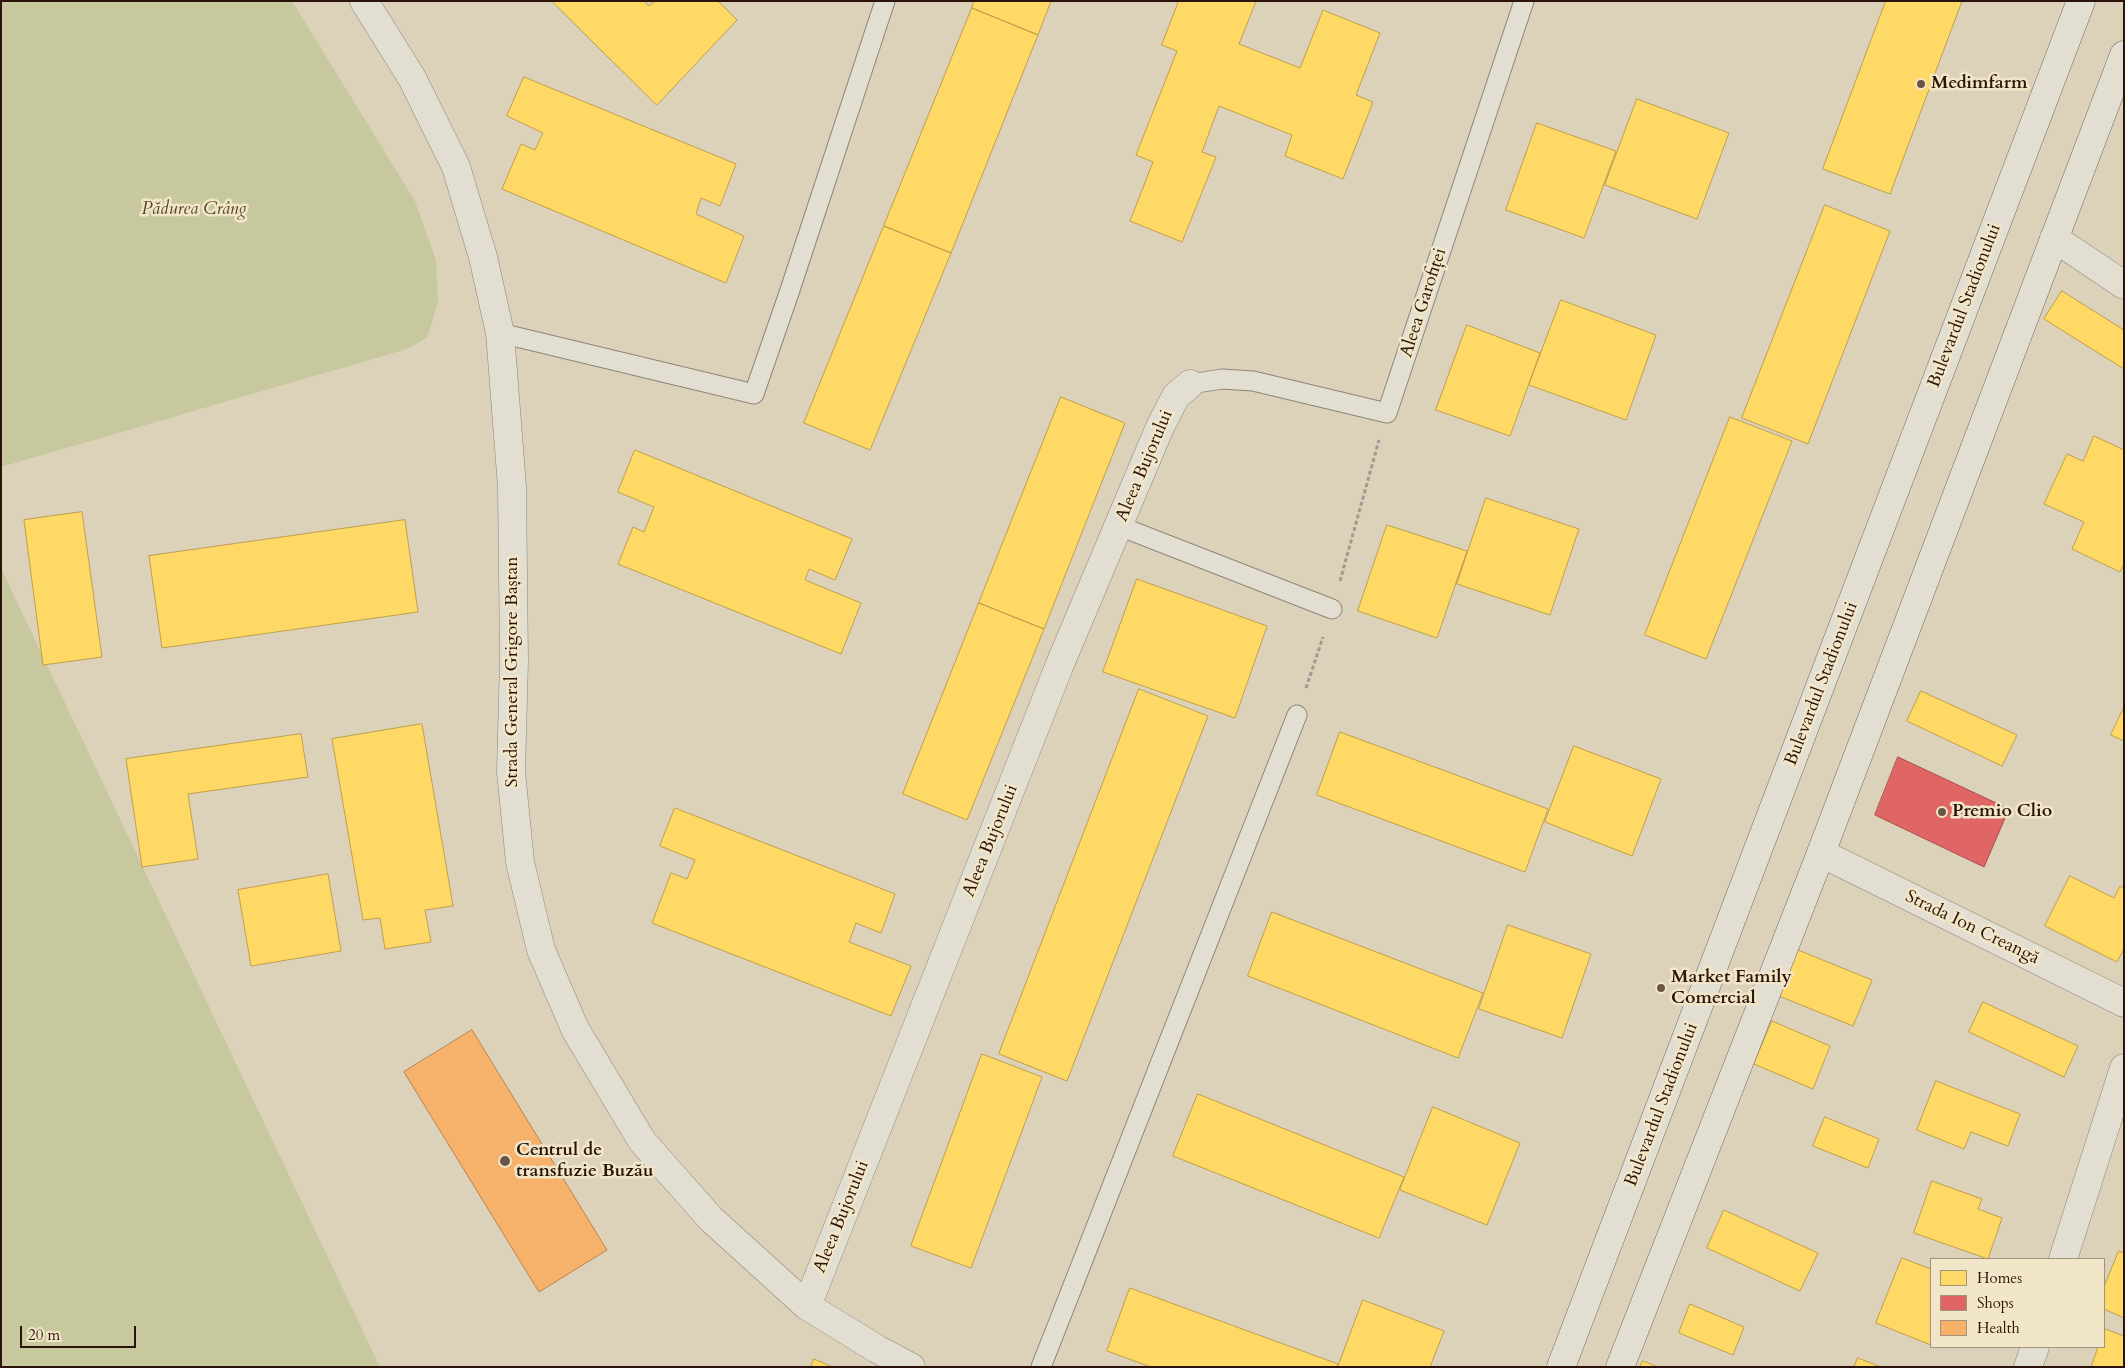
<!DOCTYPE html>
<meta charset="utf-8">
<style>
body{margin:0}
#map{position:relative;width:2125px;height:1368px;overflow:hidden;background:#dcd2ba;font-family:Cardo,serif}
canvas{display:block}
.frame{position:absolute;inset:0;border:2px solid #2c1309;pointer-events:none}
.legend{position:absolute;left:1930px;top:1258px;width:175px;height:90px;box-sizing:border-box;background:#f2e6c8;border:1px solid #a3927c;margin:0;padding:6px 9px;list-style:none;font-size:15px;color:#2c1309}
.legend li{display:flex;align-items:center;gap:10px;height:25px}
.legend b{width:25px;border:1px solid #a3927c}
.scale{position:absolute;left:20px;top:1326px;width:116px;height:22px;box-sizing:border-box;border:2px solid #2c1309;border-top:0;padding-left:6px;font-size:15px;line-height:18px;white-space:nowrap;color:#2c1309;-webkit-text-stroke:4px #f2e6c8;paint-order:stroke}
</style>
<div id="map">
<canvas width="2125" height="1368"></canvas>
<div class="frame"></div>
<ul class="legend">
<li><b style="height:14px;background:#ffd966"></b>Homes</li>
<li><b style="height:14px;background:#e06666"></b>Shops</li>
<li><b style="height:14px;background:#f6b26b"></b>Health</li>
</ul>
<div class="scale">20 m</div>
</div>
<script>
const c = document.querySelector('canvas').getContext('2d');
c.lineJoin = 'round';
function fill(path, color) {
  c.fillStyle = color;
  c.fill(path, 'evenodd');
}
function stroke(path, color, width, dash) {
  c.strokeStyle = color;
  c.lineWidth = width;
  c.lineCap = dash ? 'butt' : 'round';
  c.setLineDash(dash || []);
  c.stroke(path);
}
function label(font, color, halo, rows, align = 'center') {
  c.font = font + ' Cardo,serif';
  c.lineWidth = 5;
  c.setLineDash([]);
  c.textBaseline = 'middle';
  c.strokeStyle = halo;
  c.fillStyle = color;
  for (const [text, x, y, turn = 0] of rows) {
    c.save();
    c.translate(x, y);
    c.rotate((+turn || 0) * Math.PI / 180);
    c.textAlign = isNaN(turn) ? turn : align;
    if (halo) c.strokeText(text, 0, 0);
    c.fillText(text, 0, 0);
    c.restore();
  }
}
const green = new Path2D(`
 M1 1H292L415 201 436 260 438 302 427 338 407 349 1 467Z
 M1 568 380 1367H1Z`);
const homes = new Path2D(`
 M552 1H644L649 6 655 1H718L737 20 657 105Z
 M974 1H1051L1038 35 972 8Z
 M1179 1H1256L1239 44 1300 68 1323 10 1380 33 1356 95 1373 102 1343 179 1285 156 1292 135 1219 106 1202 152 1216 157 1182 242 1130 221 1153 162 1136 155 1177 51 1162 45Z
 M1886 1H1962L1890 194 1823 169Z
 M972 8 1038 35 951 253 884 226Z
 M524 77 736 164 720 206 701 198 696 214 744 236 726 283 502 189 521 144 535 150 543 133 507 116Z
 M1637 99 1729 133 1697 219 1605 185Z
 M1537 123 1616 151 1584 238 1506 210Z
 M1825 205 1890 231 1808 444 1742 418Z
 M884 226 951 253 870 450 804 423Z
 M2062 291 2124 330V369L2044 319Z
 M1561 300 1656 335 1626 420 1529 385Z
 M1467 325 1540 353 1510 436 1436 410Z
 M1061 397 1125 423 1044 629 979 603Z
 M1730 417 1792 441 1706 659 1645 635Z
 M2094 436 2124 450V564L2120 572 2072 549 2084 522 2044 504 2067 454 2083 461Z
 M635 450 852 539 835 580 809 569 805 580 861 603 841 654 618 564 633 527 644 532 654 507 618 492Z
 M1486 498 1579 529 1550 615 1457 584Z
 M82 512 102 657 43 665 24 520Z
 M405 520 418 612 162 648 149 556Z
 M1387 525 1467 551 1437 638 1358 611Z
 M1137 579 1267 626 1235 718 1103 672Z
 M979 603 1044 629 967 820 903 794Z
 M1139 689 1208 716 1067 1081 999 1054Z
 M1921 691 2017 735 2002 766 1907 721Z
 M2124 707V741L2111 735Z
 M422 724 453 906 425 910 431 942 385 949 380 918 363 920 332 739Z
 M1340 732 1548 809 1525 872 1317 795Z
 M301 734 308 777 188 794 198 859 142 867 126 759Z
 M1574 746 1661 779 1632 856 1545 822Z
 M675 808 895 894 881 933 856 923 849 942 911 966 891 1016 652 923 671 873 687 879 695 860 660 846Z
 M328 874 341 951 251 966 238 890Z
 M2070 876 2114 898 2120 886 2124 888V949L2117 962 2045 926Z
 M1272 912 1483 993 1458 1058 1248 976Z
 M1508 925 1591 954 1562 1038 1479 1009Z
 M1798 950 1872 980 1853 1026 1779 996Z
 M1983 1002 2078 1046 2064 1077 1969 1032Z
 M1772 1021 1830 1046 1813 1089 1754 1064Z
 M982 1054 1042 1077 971 1268 911 1246Z
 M1936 1081 2020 1114 2008 1146 1971 1132 1964 1149 1917 1130Z
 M1198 1094 1404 1177 1379 1238 1173 1156Z
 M1433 1107 1520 1143 1487 1225 1400 1190Z
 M1825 1117 1879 1139 1868 1168 1813 1146Z
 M1932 1181 1982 1199 1978 1209 2002 1218 1988 1259 1914 1233Z
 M1724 1210 1818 1253 1800 1291 1707 1248Z
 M2119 1251 2124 1253V1318L2104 1309V1287Z
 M1902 1258 1931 1269V1345L1876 1323Z
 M1130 1288 1338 1364 1336 1367H1151L1107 1351Z
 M1363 1300 1444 1331 1430 1367H1338Z
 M1690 1304 1744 1327 1733 1355 1679 1333Z
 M2105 1329 2124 1336V1367H2091L2098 1347H2104Z
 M1858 1358 1881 1367H1854Z
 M814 1359 833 1367H811Z
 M1643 1361 1658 1367H1640Z`);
const shops = new Path2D(`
 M1898 757 2009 809 1984 867 1875 815Z`);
const health = new Path2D(`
 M472 1030 607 1250 539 1292 404 1072Z`);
const path = new Path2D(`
 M1340 581 1379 440
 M1306 688 1323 637`);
const service = new Path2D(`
 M500 333 754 394 789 293 885 1
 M1190 384 1222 379 1253 381 1387 413 1524 1
 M1119 526 1332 609
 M1041 1367 1297 715`);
const minor = new Path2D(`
 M364 1 412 78 456 167 483 257 500 333 512 487 514 660 511 772 520 862 541 950 575 1029 642 1141 711 1219 807 1306 877 1349 911 1367
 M2054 238 2124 285
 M1821 853 2124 1003
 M2063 1259 2124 1068
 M807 1306 1060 664 1160 427 1176 396 1190 384
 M2028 1367 2035 1347`);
const secondary = new Path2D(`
 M1561 1367 2081 1
 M1620 1367 1821 853 2124 55`);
const markers = [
 [1921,84,5,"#6a5647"],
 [1942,812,5,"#6a5647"],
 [1661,988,5,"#6a5647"],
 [505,1161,6,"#6a5647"]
];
const poiNames = [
 ["Medimfarm",1931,84],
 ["Premio Clio",1952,812],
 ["Market Family",1671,978],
 ["Comercial",1671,999],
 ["Centrul de",516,1151],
 ["transfuzie Buzău",516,1172]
];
const parkNames = [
 ["Pădurea Crâng",194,210]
];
const streetNames = [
 ["Aleea Garofiței",1424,303,-72],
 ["Bulevardul Stadionului",1965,306,-69],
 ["Aleea Bujorului",1145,466,-67],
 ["Strada General Grigore Baștan",513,672,-90],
 ["Bulevardul Stadionului",1822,684,-69],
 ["Aleea Bujorului",991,841,-68],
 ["Strada Ion Creangă",1972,928,26],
 ["Bulevardul Stadionului",1662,1105,-69],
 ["Aleea Bujorului",842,1217,-68]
];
fill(green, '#c8c89f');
fill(homes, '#ffd966');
stroke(homes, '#c09e4a', 1);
fill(shops, '#e06666');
stroke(shops, '#aa4d4a', 1);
fill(health, '#f6b26b');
stroke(health, '#b9824e', 1);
stroke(service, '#8e8577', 21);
stroke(minor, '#8e8577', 29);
stroke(secondary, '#756c5f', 29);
stroke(path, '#a09a90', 3, [4, 2.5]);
stroke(service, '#e3ded2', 19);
stroke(minor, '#e3ded2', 28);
stroke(secondary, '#e3ded2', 28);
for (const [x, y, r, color] of markers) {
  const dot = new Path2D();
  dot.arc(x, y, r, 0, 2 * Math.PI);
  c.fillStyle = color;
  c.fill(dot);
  stroke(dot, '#f2e6c8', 2);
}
label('bold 18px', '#2c1309', '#f2e6c8', poiNames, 'left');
label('italic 18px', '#56472f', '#f2e6c8', parkNames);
label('18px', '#2c1309', '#f2e6c8', streetNames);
</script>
